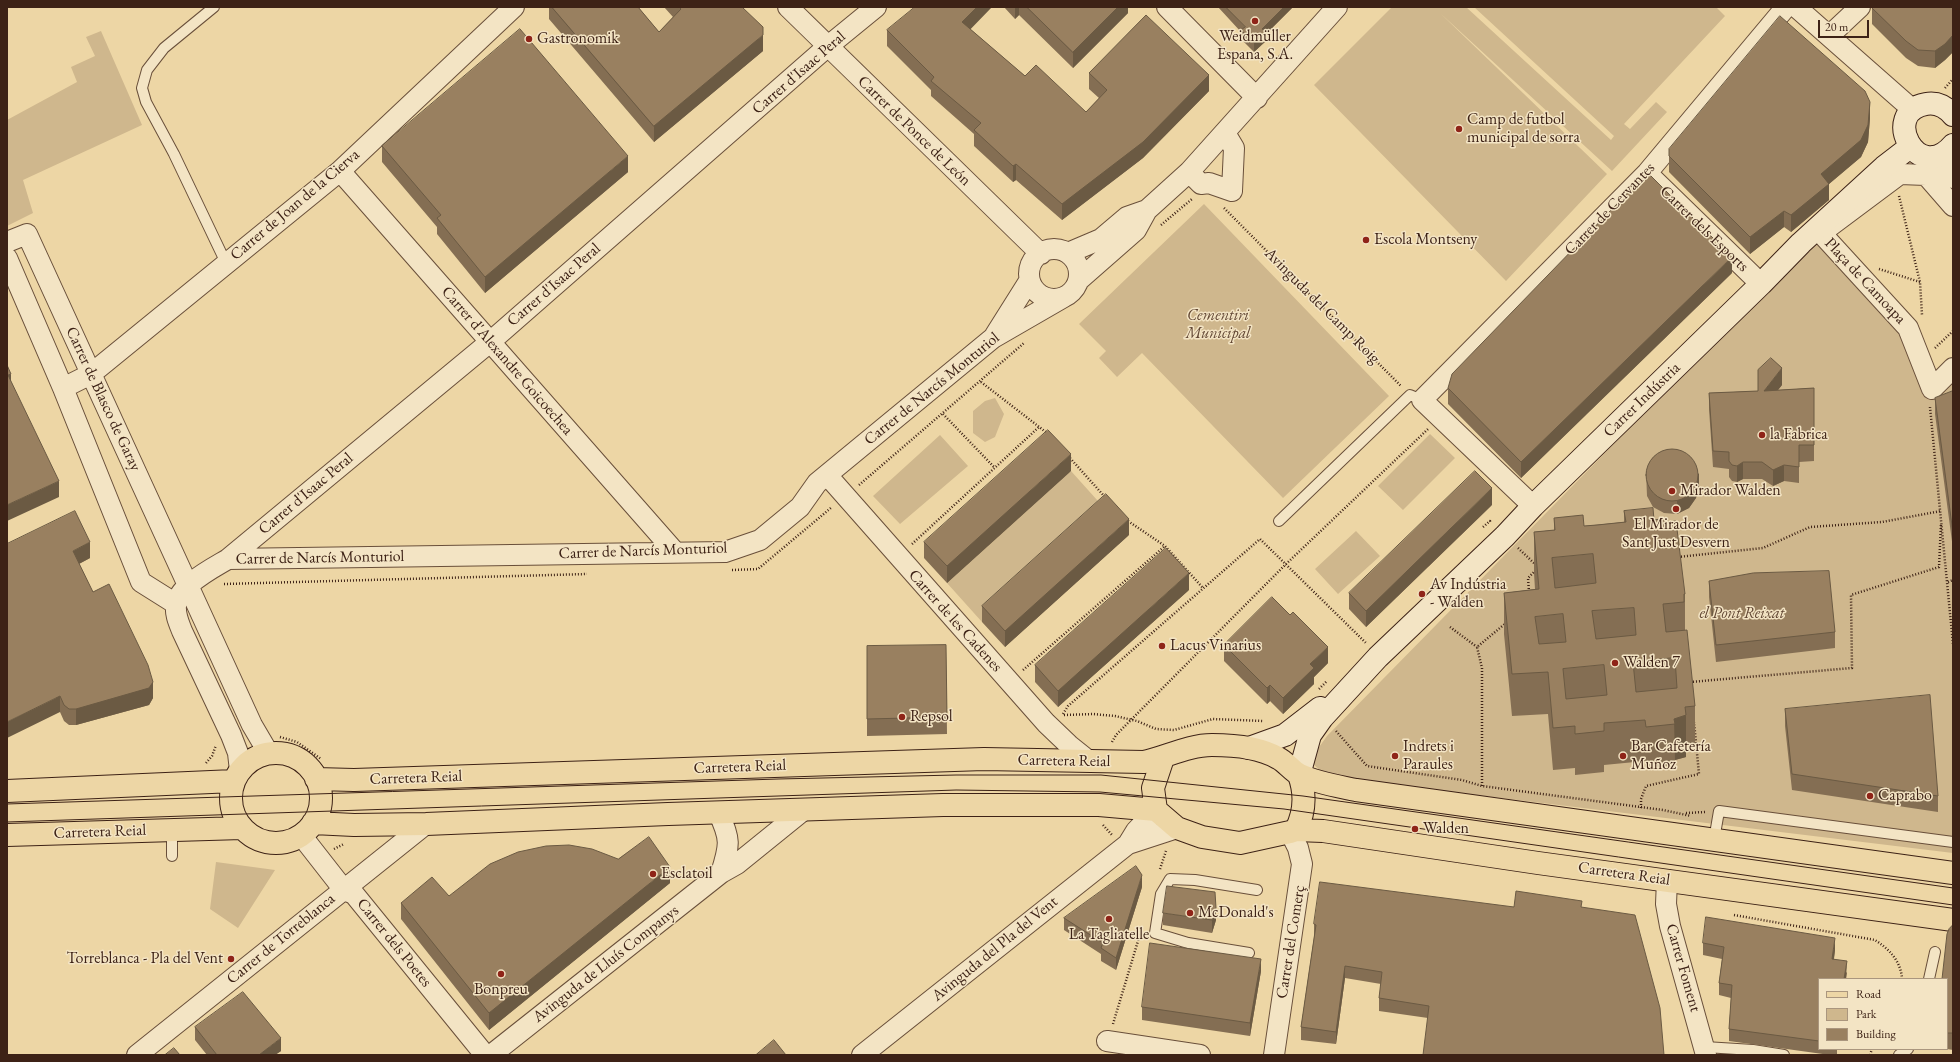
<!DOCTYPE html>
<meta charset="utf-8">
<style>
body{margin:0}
#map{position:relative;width:1960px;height:1062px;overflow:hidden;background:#edd6a5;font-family:"EB Garamond",serif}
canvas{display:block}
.frame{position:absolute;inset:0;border:8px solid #3d2216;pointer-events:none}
.legend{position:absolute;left:1818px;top:978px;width:130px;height:72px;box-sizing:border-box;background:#f3e4c4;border:1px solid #aa967e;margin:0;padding:5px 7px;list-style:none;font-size:12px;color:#3d2216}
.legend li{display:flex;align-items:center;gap:8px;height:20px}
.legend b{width:20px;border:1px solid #aa967e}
.scale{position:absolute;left:1818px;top:20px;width:51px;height:18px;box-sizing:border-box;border:2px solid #3d2216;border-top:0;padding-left:5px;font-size:12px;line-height:14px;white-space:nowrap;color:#3d2216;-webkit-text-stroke:3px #f3e4c4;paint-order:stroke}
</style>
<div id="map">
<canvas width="1960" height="1062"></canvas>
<div class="frame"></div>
<ul class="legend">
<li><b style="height:5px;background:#edd6a5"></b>Road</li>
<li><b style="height:11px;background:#cfb78d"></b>Park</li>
<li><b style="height:11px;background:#998060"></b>Building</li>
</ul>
<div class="scale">20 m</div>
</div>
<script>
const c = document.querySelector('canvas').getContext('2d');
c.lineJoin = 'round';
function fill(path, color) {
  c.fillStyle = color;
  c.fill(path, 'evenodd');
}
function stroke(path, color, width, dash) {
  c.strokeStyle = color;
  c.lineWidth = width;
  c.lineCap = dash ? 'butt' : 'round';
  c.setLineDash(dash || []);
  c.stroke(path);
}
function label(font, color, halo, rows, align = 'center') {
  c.font = font + ' "EB Garamond",serif';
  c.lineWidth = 3;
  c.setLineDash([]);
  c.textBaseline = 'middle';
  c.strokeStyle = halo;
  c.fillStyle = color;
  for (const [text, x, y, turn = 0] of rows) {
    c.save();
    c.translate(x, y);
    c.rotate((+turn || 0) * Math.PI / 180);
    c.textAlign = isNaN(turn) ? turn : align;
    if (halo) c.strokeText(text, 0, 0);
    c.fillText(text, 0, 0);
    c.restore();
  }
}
const green = new Path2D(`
 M1392 7H1466L1611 140 1614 136 1474 7H1716L1725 16 1624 124 1630 129 1656 102 1667 112 1612 171 1440 13 1607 174 1506 281 1314 85Z
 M101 31 142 125 23 180 33 213 7 226V120L77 82 71 67 95 56 86 37Z
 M1204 204 1389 396 1283 498 1142 353 1117 377 1099 358 1106 351 1079 324Z
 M1821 233 1908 328 1932 389 1953 368V853L1345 779 1325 775 1312 763 1317 750 1327 736Z
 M995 398 1004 414 995 437 985 442 973 433V411L985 401Z
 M1430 434 1455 458 1403 510 1378 486Z
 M940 435 968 466 900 524 873 496Z
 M1071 471 1106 510 982 622 947 583Z
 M1356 531 1380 556 1338 594 1315 569Z
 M216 862 275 870 238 928 210 909Z`);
const path = new Path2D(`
 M1945 88 1953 79
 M1899 196 1920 282 1922 315
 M1224 208 1401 386
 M1161 225 1192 199
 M1879 269 1920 282
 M1935 348 1953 331
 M981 382 1047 433
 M1930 407 1953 644
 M943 414 994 467
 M1070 458 1105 497
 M859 485 1024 343
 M1128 521 1165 546 1203 588
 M1483 527 1490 521 1491 523
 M912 544 1039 427
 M1518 548 1535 564
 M1678 557 1763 548 1810 527 1882 522 1941 511
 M732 570 758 569 832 507
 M1948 582 1953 580
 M224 584 587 574
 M1529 592 1528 578 1536 570
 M1450 627 1477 647
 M1023 670 1165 546
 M1690 682 1852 668 1851 595 1939 567 1941 523
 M1319 689 1327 681
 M1063 714 1068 706 1260 539 1366 643
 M1064 715 1093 714 1115 716 1137 721 1156 729 1174 730 1213 719 1263 721
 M1336 731 1367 766 1462 780 1482 786 1663 810 1691 816
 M280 737 297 742 321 759
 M1112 742 1116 735 1285 565 1428 429
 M206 763 212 756 216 745
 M1482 786V668L1477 647 1506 623
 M1641 808V799L1646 786 1699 774 1694 722
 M1686 813 1705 812
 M1103 825 1112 835
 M334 849 344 844
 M1160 869 1166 851
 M1734 915 1875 940C1889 949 1901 961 1902 979
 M1113 1024 1141 931
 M1870 1055 1872 1049`);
const lane = new Path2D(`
 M214 7 164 48 147 70 142 88 146 102 174 154 226 263
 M1279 521 1410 395 1422 400
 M172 830V856
 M1714 840 1719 811 1953 842
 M1249 953 1188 943 1155 933 1161 894 1170 879 1195 880 1257 890
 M1929 979 1935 952
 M1705 1047 1753 1050 1784 1055
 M1899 1055 1908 1049`);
const street = new Path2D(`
 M788 7 1041 254
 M1167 7 1257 98
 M1796 7 1913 110
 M1829 36 1860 7
 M1935 156 1953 178
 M340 171 675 552
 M1189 172 1201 184 1209 183 1232 191 1234 148 1225 133
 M1652 178 1761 284
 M1953 206 1926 175 1900 174 1821 233 1908 328 1932 389 1953 368
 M7 242 27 234 252 725 269 754
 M1029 274a25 25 0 1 1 50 0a25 25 0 1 1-50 0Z
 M1068 253 1101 239 1127 217 1147 210
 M7 258 63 388 141 582 176 604
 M1079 280 1136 230 1147 210 1189 172 1337 7
 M995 335 1029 281
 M63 388 91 374 340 171 514 7
 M827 475 1046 723 1069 745 1089 761
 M1533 506 1422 400 1647 173 1786 7
 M228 559 725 552 760 540 800 507 817 483 993 338 1064 297
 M240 771 238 753 231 735 182 631C179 623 175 615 176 606 177 586 213 568 228 559L490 342 827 47 876 7
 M718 812C731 839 730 845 721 873
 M301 835 344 890 354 894 485 1055
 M1128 844 1177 828
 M1667 880 1666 904 1670 926 1706 1055
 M1107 1041 1200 1055
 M137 1055 426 824
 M491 1055 721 873 737 864 805 809
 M862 1055 1128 844 1136 831 1156 810
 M1274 1055 1302 864 1298 848 1290 832`);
const secondary = new Path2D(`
 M1953 115C1946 107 1937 102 1926 104 1879 112 1918 186 1953 145
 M1249 748 1285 735 1320 708
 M1299 775 1310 735 1322 718 1378 657 1505 536 1533 506 1761 284 1801 243 1884 167 1910 147`);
const primary = new Path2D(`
 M231 798a45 45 0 1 1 90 0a45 45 0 1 1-90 0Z
 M316 779 354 780 984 759 1144 762C1166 757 1189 745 1212 745 1233 745 1259 747 1278 758 1286 762 1292 771 1300 775 1317 783 1337 786 1356 790L1953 873
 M7 791 234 781
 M1156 810 1153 788 1163 758
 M313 823 354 825 426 824 668 814 943 805H1099L1156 810 1177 828 1202 837 1240 843 1290 832 1296 830 1323 831 1538 863 1953 920
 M1296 830C1305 812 1306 794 1299 775
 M7 835 242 828`);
const tram = new Path2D(`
 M7 804 778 779 956 775H1101L1303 796 1953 888
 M7 822 956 790 1100 792 1284 809 1953 905`);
const wall = new Path2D(`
 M549 7H638L659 32 673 17 664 7H742L763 51 654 142 549 19Z
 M1004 7H1128V13L1073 68 1019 15 1015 19Z
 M1218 7H1293L1267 33V40L1254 52 1241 39V32Z
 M1953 7V52L1945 60 1935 68 1918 66 1906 58 1872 24V8Z
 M970 29 1025 76 1086 112 1099 98 1089 89V73L1209 91 1143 158 1062 220 1016 180 1013 182 974 146V134L931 96V90L887 46V30Z
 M1870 118 1868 142 1861 157 1829 184V200L1791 232 1784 227 1750 254 1669 172V149Z
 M382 146 628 172 485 293 437 234V227L382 162Z
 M1732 273 1521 478 1448 404V388Z
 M1782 385 1778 390 1814 388V461L1799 462V483L1784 481 1773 486 1762 479H1743L1737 482 1732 481 1729 477V469L1713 467 1709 409V393L1758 391Z
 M1953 391V549L1935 414V398Z
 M1071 471 947 583 924 558V542Z
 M1646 471 1699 486 1696 498 1689 508 1677 514 1664 513 1653 507 1647 496Z
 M1492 505 1366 627 1349 609V593Z
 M1624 511 1654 520 1685 594V630L1695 706V748H1686V757L1675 760V765L1646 768 1645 761 1604 765V772L1575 775V768L1553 770 1548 714 1512 716 1504 634V593L1535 589 1534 573V532L1554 530V518L1584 526 1624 522Z
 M1129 535 1005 647 982 622V606Z
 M7 544 90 558 79 564 93 592 153 698 149 705 76 725H69L64 721 60 712Z
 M1709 581 1835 632V648L1716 662 1709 597Z
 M1189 590 1058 707 1035 682V665Z
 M946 645 947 734 867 736V646Z
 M1224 645 1328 663 1314 677V684L1283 714 1270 701 1267 704 1224 661Z
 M1785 709 1938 796V812L1792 790 1785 726Z
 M670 883 489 1030 401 919V903L449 896Z
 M1142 887 1116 970 1101 961V954L1064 930V918Z
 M1582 901 1428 1018 1379 1011V998L1381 984 1345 978 1336 1044 1301 1040V1027L1314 937V924Z
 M1163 913 1216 920 1212 933 1163 925Z
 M1953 925V1050L1947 1049V979Z
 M1703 943 1835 950 1834 959 1847 973 1846 979H1819V1049H1837V1055H1830L1729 1041V1029L1731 998 1719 995V983L1722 959 1703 955Z
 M1261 971 1250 1036 1142 1020V1007Z
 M195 1027 281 1051 275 1055H207L195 1040Z`);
const shadedWall = new Path2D(`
 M977 7H992L962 38V22Z
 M1015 7H1019V15L1015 19Z
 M1118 7H1128V13L1073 68V52Z
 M1284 7H1293L1267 33V40L1254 52V43L1262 29Z
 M763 35V51L654 142V126Z
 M1953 35V52L1945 60 1935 68V51Z
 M1209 75V91L1143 158 1062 220V204Z
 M1870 102V118L1868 142 1861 157 1829 184V200L1791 232V215Z
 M628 156V172L485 293V277Z
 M1016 164V180L1013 182V166Z
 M1784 211V227L1750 254V237Z
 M1732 257V273L1521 478V462Z
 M1782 368V385L1764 407V391Z
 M11 374V390L8 375Z
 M1071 454V471L947 583V566Z
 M1743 462V479L1737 482V466Z
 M1784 465V481L1773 486V470Z
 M1699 473V486L1696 498 1689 508 1677 514V501Z
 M59 481V497L7 521V505Z
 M1492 488V505L1366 627V611Z
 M1129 519V535L1005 647V631Z
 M90 542V558L73 567V551Z
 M1189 573V590L1058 707V691Z
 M1328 647V663L1314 677V684L1283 714V698L1310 664Z
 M153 682V698L149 705 76 725V709Z
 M1270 685V701L1267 704V688Z
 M60 696V712L7 738V722Z
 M1686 715V757L1675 760 1674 719Z
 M670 867V883L489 1030V1013Z
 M1142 875V887L1116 970V958Z
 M1216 908V920L1212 933V920Z
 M1835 938V950L1832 971V959Z
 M1261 959V971L1250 1036V1023Z
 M1847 961 1846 979H1844Z
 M1345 966V978L1336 1044V1032Z
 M281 1038V1051L275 1055H259Z`);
const building = new Path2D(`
 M552 7H638L659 32 681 9 679 7H742L763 27V35L654 126Z
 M915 7H977L962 22 1025 76 1036 65 1086 112 1107 90 1089 73 1146 15 1209 75 1143 142 1062 204 1016 164 1013 166 974 130 981 123 931 81 934 77 887 30Z
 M1027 7H1118L1073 52Z
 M1226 7H1284L1262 29 1267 31 1254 43 1241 30 1245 27Z
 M1874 7H1953V35L1945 44 1935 51 1918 50 1906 41 1872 8Z
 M1780 16 1865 91 1870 102 1868 125 1861 140 1821 174 1829 184 1791 215 1784 211 1750 237 1669 156V149Z
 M520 29 628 156 485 277 437 218 441 215 382 146Z
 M1649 174 1732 257 1521 462 1448 388 1452 374 1645 175Z
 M1771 358 1782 368 1764 391 1814 388V445H1799V467L1784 465 1773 470 1762 462H1743L1737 466 1732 465 1729 461V452L1713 451 1709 393 1758 391V370Z
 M7 365 11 374 8 375 59 481 7 505Z
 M1953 391V533L1935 398Z
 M1048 430 1071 454 947 566 924 542Z
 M1646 475a26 26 0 1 1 52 0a26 26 0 1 1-52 0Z
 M1475 471 1492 488 1366 611 1349 593Z
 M1106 494 1129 519 1005 631 982 606Z
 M1653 508 1654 520 1667 518V522L1676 521 1685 594H1684V602L1663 604 1666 632 1687 630 1695 706 1685 707 1686 715 1674 719 1675 724 1646 727 1645 720 1604 723V731L1575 734V726L1553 728 1548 672 1512 674 1504 593 1539 589 1534 532 1555 530 1554 518 1583 515 1584 526 1597 525 1626 522 1624 511ZM1593 554 1596 583 1555 588 1552 558ZM1634 608 1636 635 1596 639 1592 611ZM1563 614 1566 642 1539 644 1535 617ZM1675 658 1677 688 1636 692 1633 662ZM1604 665 1607 695 1566 699 1563 669Z
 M75 511 90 542 73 551 93 592 109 584 148 665 153 682 149 688 76 709H69L64 705 60 696 7 722V544Z
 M1166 548 1189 573 1058 691 1035 665Z
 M1829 571 1835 632 1716 645 1709 581 1753 573Z
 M1272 597 1290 615 1293 612 1328 647 1310 664 1314 668 1283 698 1270 685 1267 688 1224 645Z
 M946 645 947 717 867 719V646Z
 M1930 695 1938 796 1792 774 1785 709Z
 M649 837 670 867 489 1013 401 903 432 877 449 896 490 864 518 852 546 846 569 845 592 849 618 859Z
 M1136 866 1142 875 1116 958 1101 948 1103 943 1064 918Z
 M1320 882 1514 907 1516 891 1582 901 1581 907 1635 915 1660 1008 1664 1055H1423L1429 1006 1379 998 1382 972 1345 966 1336 1032 1301 1027 1316 925 1314 924Z
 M1167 886 1215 892 1216 908 1212 920 1163 913Z
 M1706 917 1835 938 1832 959 1847 961 1844 979H1819V1041L1729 1029 1732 985 1719 983 1724 947 1703 943Z
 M1953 925V1033H1947V979H1942L1947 934 1949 929Z
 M1150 943 1261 959 1250 1023 1142 1007Z
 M243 992 281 1038 259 1055H217L195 1027Z
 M774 1040 786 1055H756Z
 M174 1048 180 1055H165Z`);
const markers = [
 [1255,21,4,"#8f2418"],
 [529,39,4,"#8f2418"],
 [1459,129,4,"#8f2418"],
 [1366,240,4,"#8f2418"],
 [1762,435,4,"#8f2418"],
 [1672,491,4,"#8f2418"],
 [1676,509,4,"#8f2418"],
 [1422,594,4,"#8f2418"],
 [1162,646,4,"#8f2418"],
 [1615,663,4,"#8f2418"],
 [902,717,4,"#8f2418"],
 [1395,756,4,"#8f2418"],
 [1623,756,4,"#8f2418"],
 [1870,796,4,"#8f2418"],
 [1415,829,4,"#8f2418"],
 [653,874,4,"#8f2418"],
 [1190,913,4,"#8f2418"],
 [1109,919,4,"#8f2418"],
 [231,959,4,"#8f2418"],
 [501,974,4,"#8f2418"]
];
const poiNames = [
 ["Weidmüller",1255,37,"center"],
 ["Espana, S.A.",1255,55,"center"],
 ["Gastronomik",537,39],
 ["Camp de futbol",1467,120],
 ["municipal de sorra",1467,138],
 ["Escola Montseny",1374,240],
 ["la Fabrica",1770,435],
 ["Mirador Walden",1680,491],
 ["El Mirador de",1676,525,"center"],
 ["Sant Just Desvern",1676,543,"center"],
 ["Av Indústria",1430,585],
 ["- Walden",1430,603],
 ["Lacus Vinarius",1170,646],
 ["Walden 7",1623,663],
 ["Repsol",910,717],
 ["Indrets i",1403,747],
 ["Paraules",1403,765],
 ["Bar Cafetería",1631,747],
 ["Muñoz",1631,765],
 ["Caprabo",1878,796],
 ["Walden",1423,829],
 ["Esclatoil",661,874],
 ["McDonald's",1198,913],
 ["La Tagliatelle",1109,935,"center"],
 ["Torreblanca - Pla del Vent",223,959,"right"],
 ["Bonpreu",501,990,"center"]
];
const streetNames = [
 ["Carrer d'Isaac Peral",799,73,-41],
 ["Carrer de Ponce de León",914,131,44],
 ["Carrer de Joan de la Cierva",295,205,-40],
 ["Carrer de Cervantes",1610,209,-46],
 ["Carrer dels Esports",1704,229,44],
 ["Plaça de Camoapa",1865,281,47],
 ["Carrer d'Isaac Peral",554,285,-41],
 ["Avinguda del Camp Roig",1322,306,45],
 ["Carrer d'Alexandre Goicoechea",507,361,49],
 ["Carrer de Narcís Monturiol",932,389,-39],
 ["Carrer de Blasco de Garay",103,399,65],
 ["Carrer Indústria",1642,400,-44],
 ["Carrer d'Isaac Peral",306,494,-40],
 ["Carrer de Narcís Monturiol",643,551,-2],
 ["Carrer de Narcís Monturiol",320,558,-1],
 ["Carrer de les Cadenes",955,621,48],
 ["Carretera Reial",1064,761,1],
 ["Carretera Reial",740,767,-2],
 ["Carretera Reial",416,778,-2],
 ["Carretera Reial",100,832,-2],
 ["Carretera Reial",1624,874,8],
 ["Carrer de Torreblanca",281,939,-39],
 ["Carrer del Comerç",1291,942,-81],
 ["Carrer dels Poetes",394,943,51],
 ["Avinguda del Pla del Vent",995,949,-39],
 ["Avinguda de Lluís Companys",606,964,-38],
 ["Carrer Foment",1683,968,74]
];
const parkNames = [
 ["Cementiri",1218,316],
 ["Municipal",1218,334],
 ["el Pont Reixat",1742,614]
];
fill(green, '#cfb78d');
stroke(lane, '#694f3a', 12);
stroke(street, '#694f3a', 22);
stroke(secondary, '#3d2216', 24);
stroke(primary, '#3d2216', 24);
stroke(path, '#3d2216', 2.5, [1, 2]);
stroke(lane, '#f3e4c4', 10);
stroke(street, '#f3e4c4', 20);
stroke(secondary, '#f3e4c4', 22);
stroke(primary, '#edd6a5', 22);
stroke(tram, '#3d2216', 1);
fill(wall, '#846e53');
fill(shadedWall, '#6b5a43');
fill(building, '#998060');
stroke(building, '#6b5a43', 1);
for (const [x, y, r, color] of markers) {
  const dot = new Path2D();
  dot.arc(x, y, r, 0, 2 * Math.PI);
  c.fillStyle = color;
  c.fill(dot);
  stroke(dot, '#f3e4c4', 1.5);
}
label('16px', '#3d2216', '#f3e4c4', poiNames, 'left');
label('16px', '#3d2216', '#f3e4c4', streetNames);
label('italic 16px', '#624734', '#f3e4c4', parkNames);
</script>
